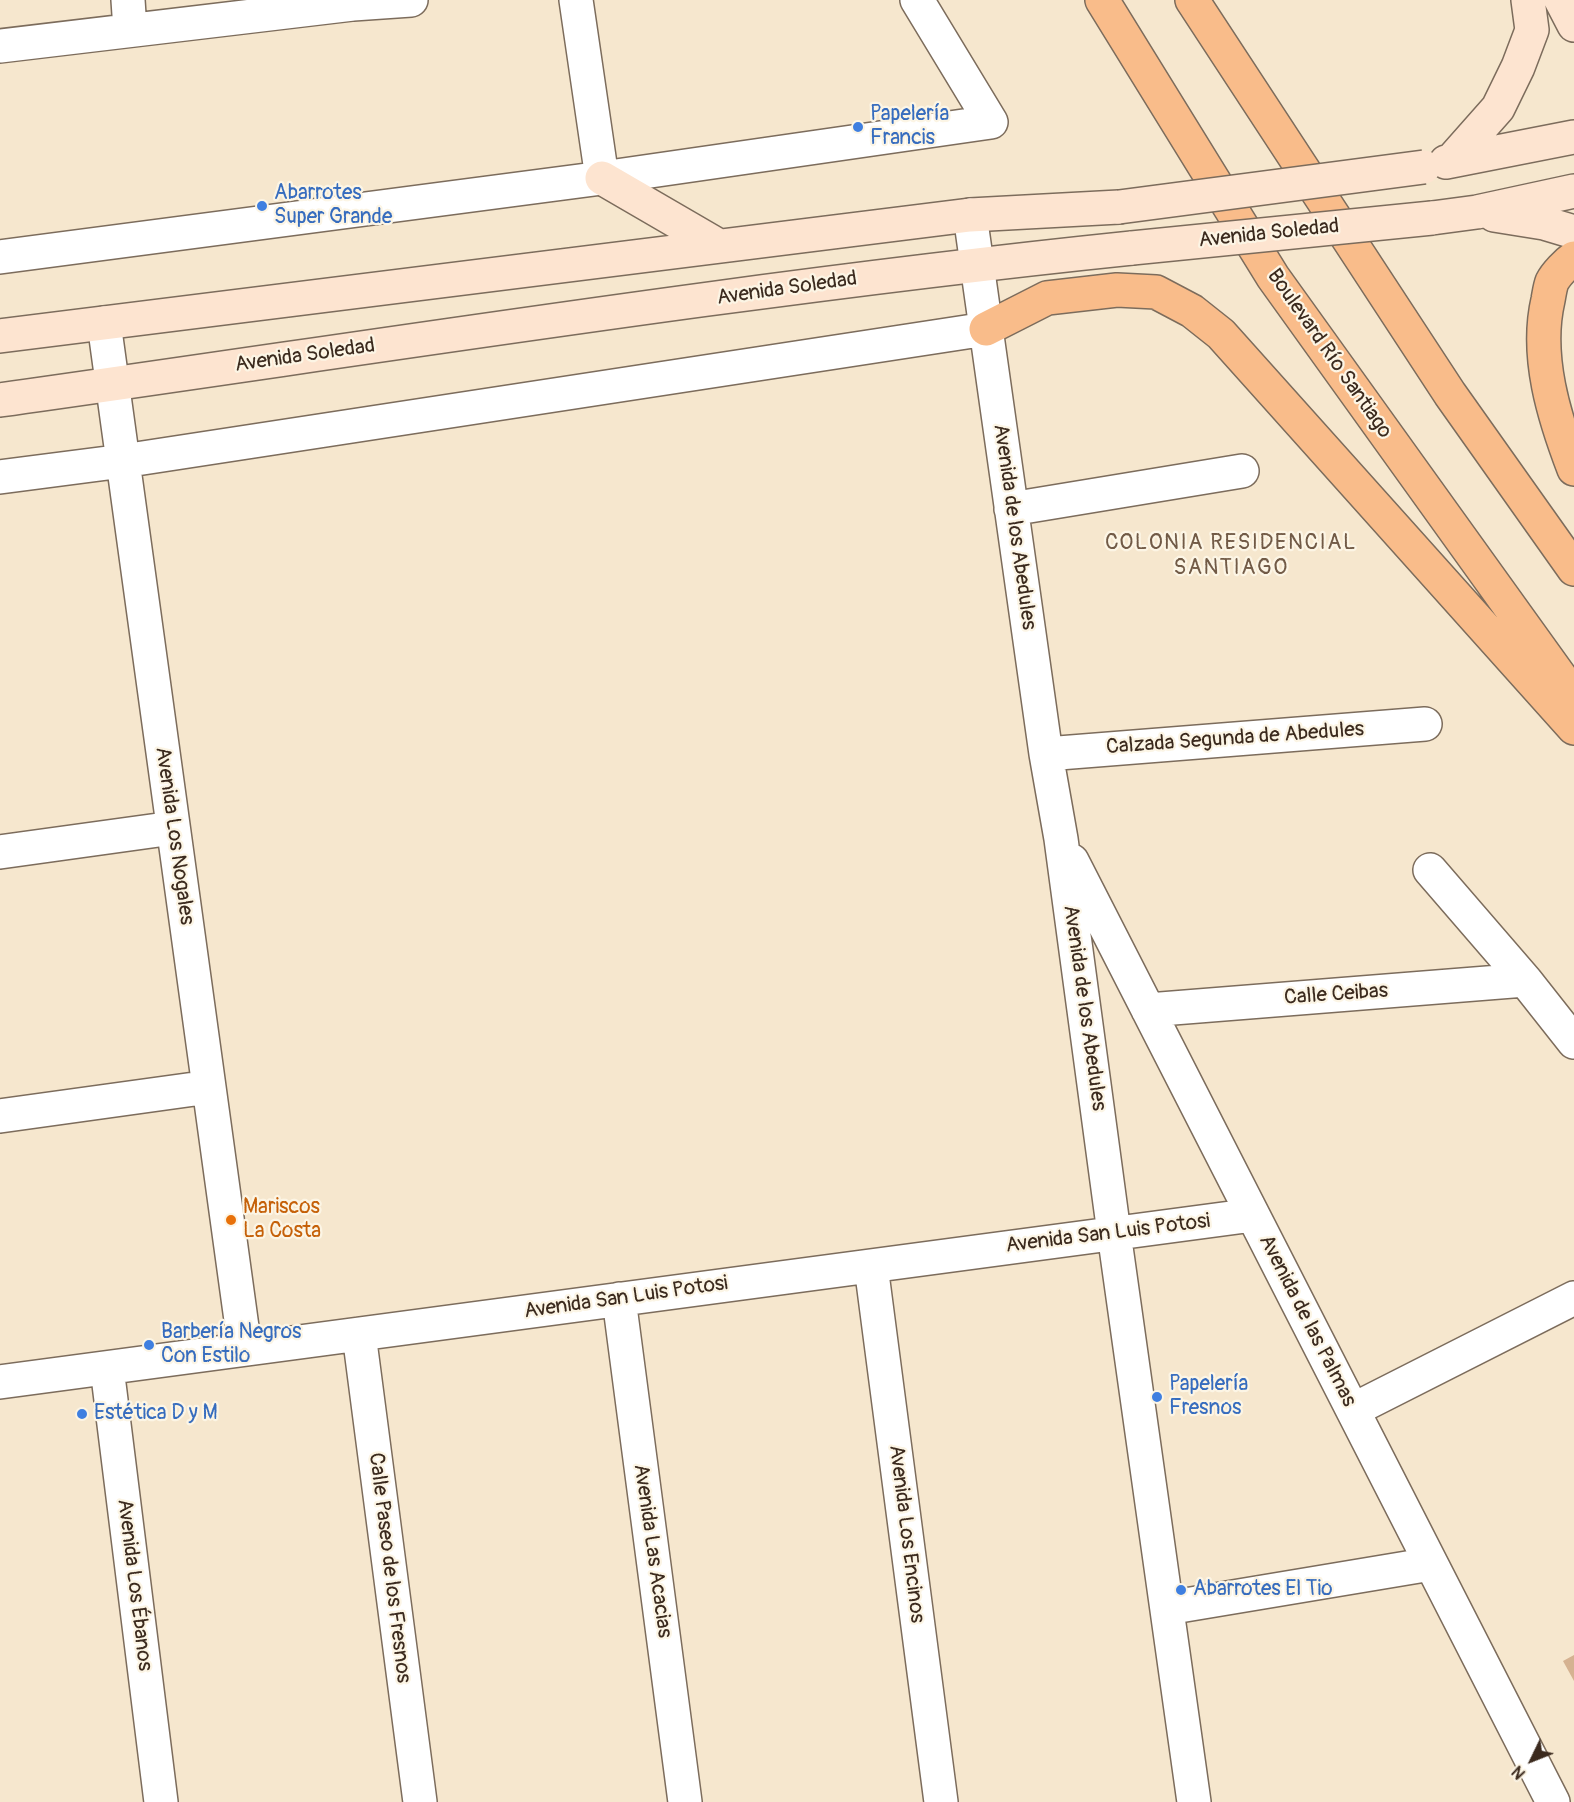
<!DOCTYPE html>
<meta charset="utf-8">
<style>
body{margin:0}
#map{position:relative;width:1574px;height:1802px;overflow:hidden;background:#f6e7ce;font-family:Pangolin,sans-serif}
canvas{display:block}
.north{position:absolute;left:1502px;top:1730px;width:60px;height:60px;-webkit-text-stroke:4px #fcf5e5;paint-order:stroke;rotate:227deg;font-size:16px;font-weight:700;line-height:24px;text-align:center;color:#3b2a1e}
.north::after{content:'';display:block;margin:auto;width:21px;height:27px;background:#3b2a1e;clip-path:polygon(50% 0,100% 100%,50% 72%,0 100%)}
</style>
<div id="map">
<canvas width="1574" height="1802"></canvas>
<div class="north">N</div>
</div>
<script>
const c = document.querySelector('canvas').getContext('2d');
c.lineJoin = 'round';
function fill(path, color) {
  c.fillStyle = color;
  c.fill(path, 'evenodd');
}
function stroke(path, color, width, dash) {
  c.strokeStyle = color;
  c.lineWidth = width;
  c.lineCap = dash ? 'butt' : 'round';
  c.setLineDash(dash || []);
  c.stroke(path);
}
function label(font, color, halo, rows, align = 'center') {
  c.font = font + ' Pangolin,sans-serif';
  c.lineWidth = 4.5;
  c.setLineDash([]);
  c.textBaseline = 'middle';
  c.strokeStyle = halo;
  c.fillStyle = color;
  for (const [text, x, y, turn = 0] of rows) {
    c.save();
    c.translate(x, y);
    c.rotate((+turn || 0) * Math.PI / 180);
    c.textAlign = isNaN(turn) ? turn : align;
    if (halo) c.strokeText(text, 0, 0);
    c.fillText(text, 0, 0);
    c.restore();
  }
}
const building = new Path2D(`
 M1574 1655V1681L1563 1661Z`);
const street = new Path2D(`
 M128 0 130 30
 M576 0 602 178
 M0 46 353 4 411 0
 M970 215 1046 754 1061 839 1114 1233 1194 1802
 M0 257 602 178 991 122 917 0
 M104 323 245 1349
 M0 477 123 461 986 329
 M1011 509 1242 471
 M1046 754 1425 724
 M0 852 173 828
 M1072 861 1553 1802
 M1430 870 1525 980 1574 1042
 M1148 1010 1525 980
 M0 1116 209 1087
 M871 1266 941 1802
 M619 1299 685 1802
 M359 1334 420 1802
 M107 1368 161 1802
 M0 1382 1253 1215
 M1353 1410 1574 1298
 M1167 1608 1431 1564`);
const secondary = new Path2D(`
 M1561 0 1574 25
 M1452 160 1498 108 1518 67 1532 30 1528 0
 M1446 162 1574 137
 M602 178 719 246
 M1494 215 1544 223 1574 232
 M1432 218 1477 212 1574 191
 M0 336 970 215 1119 207
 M0 400C377 347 753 287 1132 248`);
const primary = new Path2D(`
 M1102 0 1273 277 1574 696
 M1192 0 1450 394 1574 569
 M1574 258C1567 263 1556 274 1552 282 1550 287 1549 295 1548 300 1535 356 1554 417 1574 469
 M986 329 1047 298 1117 290 1156 292 1192 311 1221 334 1574 728`);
const secondaryBridge = new Path2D(`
 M1119 207 1424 167
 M1132 248 1432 218`);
const markers = [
 [858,127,6,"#3f7fe0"],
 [262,206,6,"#3f7fe0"],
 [231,1220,6,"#e8710a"],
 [149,1345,6,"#3f7fe0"],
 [1157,1397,6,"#3f7fe0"],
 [82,1414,6,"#3f7fe0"],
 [1181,1590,6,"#3f7fe0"]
];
const shopNames = [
 ["Papelería",870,115],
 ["Francis",870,139],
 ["Abarrotes",274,194],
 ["Super Grande",274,218],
 ["Barbería Negros",161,1333],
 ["Con Estilo",161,1357],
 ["Papelería",1169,1385],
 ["Fresnos",1169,1409],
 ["Estética D y M",94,1414],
 ["Abarrotes El Tio",1193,1590]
];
const streetNames = [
 ["Avenida Soledad",1269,234,-6],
 ["Avenida Soledad",787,289,-8],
 ["Boulevard Río Santiago",1329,354,55],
 ["Avenida Soledad",305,356,-8],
 ["Avenida de los Abedules",1014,527,82],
 ["Calzada Segunda de Abedules",1235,739,-4],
 ["Avenida Los Nogales",174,836,82],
 ["Calle Ceibas",1336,995,-4],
 ["Avenida de los Abedules",1084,1008,82],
 ["Avenida San Luis Potosi",1108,1234,-7],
 ["Avenida San Luis Potosi",626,1298,-8],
 ["Avenida de las Palmas",1307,1321,63],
 ["Avenida Los Encinos",906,1534,83],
 ["Avenida Las Acacias",652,1551,82],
 ["Calle Paseo de los Fresnos",389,1568,83],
 ["Avenida Los Ébanos",134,1585,83]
];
const foodNames = [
 ["Mariscos",243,1208],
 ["La Costa",243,1232]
];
const neighbourhoodNames = [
 ["COLONIA RESIDENCIAL",1231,543],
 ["SANTIAGO",1231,568]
];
fill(building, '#d5b291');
stroke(street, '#7c6c5c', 36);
stroke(secondary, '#7c6c5c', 36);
stroke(primary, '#7c6c5c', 36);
stroke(street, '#fff', 33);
stroke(secondary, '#fde4d0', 33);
stroke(primary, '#f9bc8a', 33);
stroke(secondaryBridge, '#7c6c5c', 36, []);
stroke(secondaryBridge, '#fde4d0', 33);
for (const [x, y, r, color] of markers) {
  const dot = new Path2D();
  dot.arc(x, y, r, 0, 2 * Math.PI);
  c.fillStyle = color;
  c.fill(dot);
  stroke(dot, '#fcf5e5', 2);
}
label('21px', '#366cbe', '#fcf5e5', shopNames, 'left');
label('21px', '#3b2a1e', '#fcf5e5', streetNames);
label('21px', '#c56008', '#fcf5e5', foodNames, 'left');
c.letterSpacing = '1.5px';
label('22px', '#715a46', '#fcf5e5', neighbourhoodNames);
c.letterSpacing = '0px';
</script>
